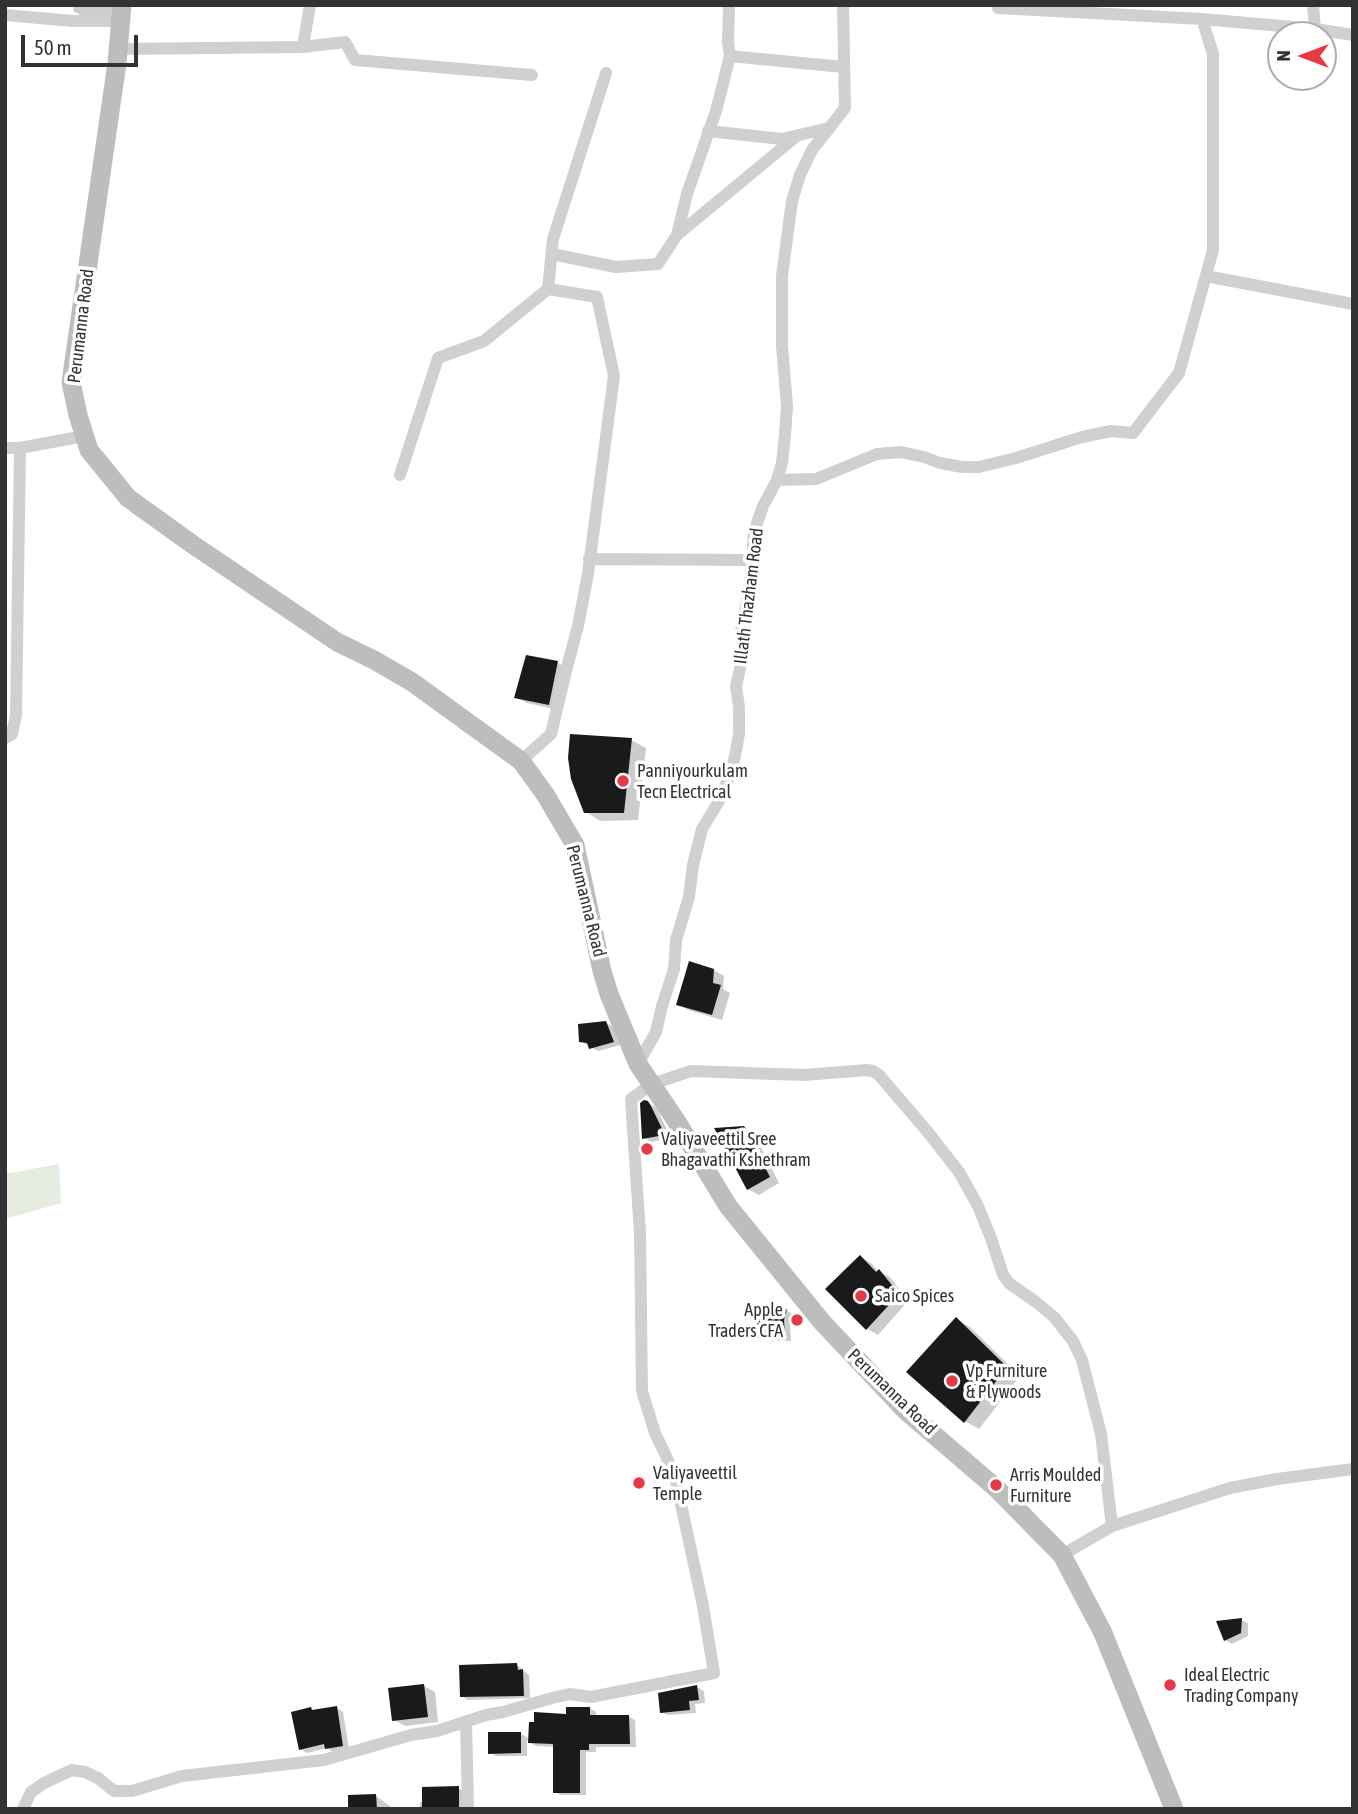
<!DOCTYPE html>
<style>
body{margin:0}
#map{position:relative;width:1358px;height:1814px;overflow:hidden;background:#fff;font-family:"Asap Condensed",sans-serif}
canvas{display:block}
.frame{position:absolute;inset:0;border:7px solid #333;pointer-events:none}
.north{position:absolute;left:1267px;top:21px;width:70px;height:70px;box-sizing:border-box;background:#fff;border:2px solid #adadad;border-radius:50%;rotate:270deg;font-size:19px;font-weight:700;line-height:28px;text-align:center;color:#333}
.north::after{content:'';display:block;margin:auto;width:24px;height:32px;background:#e63946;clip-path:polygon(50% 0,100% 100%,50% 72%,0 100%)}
.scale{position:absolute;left:21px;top:35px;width:117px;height:32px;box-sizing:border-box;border:4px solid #333;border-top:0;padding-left:9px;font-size:21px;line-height:24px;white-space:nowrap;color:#333;-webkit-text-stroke:5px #fff;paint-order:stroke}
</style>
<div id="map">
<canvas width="1358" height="1814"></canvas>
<div class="frame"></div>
<div class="north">N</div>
<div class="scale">50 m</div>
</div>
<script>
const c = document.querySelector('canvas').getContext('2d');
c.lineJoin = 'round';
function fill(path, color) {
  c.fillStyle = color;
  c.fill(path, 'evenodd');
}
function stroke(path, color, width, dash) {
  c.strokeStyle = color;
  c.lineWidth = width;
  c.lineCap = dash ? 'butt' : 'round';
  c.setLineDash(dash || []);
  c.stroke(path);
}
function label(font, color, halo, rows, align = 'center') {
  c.font = font + ' "Asap Condensed",sans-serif';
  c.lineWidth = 7;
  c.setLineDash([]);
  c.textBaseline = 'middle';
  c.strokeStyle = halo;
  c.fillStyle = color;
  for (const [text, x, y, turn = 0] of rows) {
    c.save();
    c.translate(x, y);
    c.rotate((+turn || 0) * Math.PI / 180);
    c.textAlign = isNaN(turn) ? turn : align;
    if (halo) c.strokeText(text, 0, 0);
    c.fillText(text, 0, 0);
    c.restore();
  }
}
const green = new Path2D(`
 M59 1164 61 1203 5 1219V1172L10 1173Z`);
const shadow = new Path2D(`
 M74 5H121L119 17H84L73 11Z
 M558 663 568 669 559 710 527 703 516 697Z
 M631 740 646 748 638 820 600 821 586 812Z
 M714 970 724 976 723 989 730 993 722 1020 688 1010 678 1004Z
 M606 1023 613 1027 620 1045 598 1051 580 1041Z
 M648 1103 655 1107 658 1111 671 1138 651 1142 644 1138Z
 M743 1128 754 1134 779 1183 759 1195 748 1189Z
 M860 1257 871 1263 879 1272 890 1277 908 1301 878 1335 867 1329 828 1289Z
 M787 1311 793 1314 790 1325 791 1341 764 1340 758 1337 777 1315Z
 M956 1319 970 1327 1020 1376 979 1429 965 1421Z
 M1241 1620 1248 1623V1636L1232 1644 1225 1640Z
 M517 1665 529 1675 530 1698 468 1700 461 1696Z
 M424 1686 435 1692 438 1722 405 1726 394 1720Z
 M697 1687 704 1691 705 1703 695 1704 696 1713 668 1715 661 1712Z
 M337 1708 343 1712 349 1749 333 1752 327 1748 307 1753 300 1749 311 1709 315 1711Z
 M589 1708 596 1712V1717H629L635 1720 636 1747H596V1752H586V1795H561L555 1792V1747L536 1746 527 1740V1756H496L490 1752 521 1734 530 1739 568 1715Z
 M458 1788 465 1792V1809H420V1802H424Z
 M376 1796 390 1806V1809H350Z`);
const building = new Path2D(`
 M526 655 558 661 549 705 514 698Z
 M570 734 632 738 624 813H584L571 779 568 758Z
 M689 961 714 969 713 983 721 985 712 1015 676 1005Z
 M606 1021 614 1042 589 1049 587 1043 579 1042 578 1024Z
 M644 1100 648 1101 651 1106 665 1135 642 1139 640 1103Z
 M744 1126 770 1177 747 1190 714 1128Z
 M860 1255 876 1272 879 1269 899 1294 866 1330 825 1289Z
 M787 1309 784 1320 785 1338H756L758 1316 776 1314Z
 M956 1317 1007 1367 964 1423 906 1372Z
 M1242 1618 1241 1633 1224 1641 1216 1621Z
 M517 1663 518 1670 523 1669 524 1696 460 1697 459 1665Z
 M424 1684 428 1717 392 1721 388 1688Z
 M697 1685 699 1700 689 1701 690 1710 660 1713 658 1693Z
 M337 1706 343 1746 325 1749 324 1744 299 1750 291 1712 311 1707 312 1710Z
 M566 1707H590V1715H629L630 1744H589V1750H580V1793H553V1744L528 1743 529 1722H534V1712L566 1714Z
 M488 1732H521V1753L488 1754Z
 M459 1786V1809H424L422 1807V1787Z
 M376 1794 377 1809H348V1795Z`);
const minor = new Path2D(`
 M1313 5 1315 29
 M998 8 1202 19
 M5 15 73 21H121
 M303 47 310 5
 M118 49 303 47 345 42 355 60 532 75
 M730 56 843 67
 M708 131 782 139 829 128
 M677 235 798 135
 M552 254 616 267 658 264 677 235 687 194 716 111 730 56 728 42 729 5
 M1206 276 1353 304
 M548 289 553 239 606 73
 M5 448H20L84 436
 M400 475 438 358 484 341 548 289 597 297 614 376 588 574 578 626 566 671 551 734 521 761
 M777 480 816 479 877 454 901 452 924 457 940 463 962 467H979L1016 458 1082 437 1111 431 1133 433 1179 373 1213 250V54L1202 19 1315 29 1353 35
 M589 559 751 560
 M5 738 12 734 16 715 20 448
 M638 1064 656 1032 662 1006 674 969 676 940 689 897 693 865 702 829 719 801 730 775 735 756 739 734V707L736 686 741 664 743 647 741 632 750 585 754 532 763 506 777 480 782 463 785 435 787 406 782 346V276L792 201 800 175 812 150 845 108 843 5
 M1062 1555 1112 1526 1230 1488 1277 1479 1353 1469
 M466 1722 468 1809
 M23 1809 31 1792 44 1783 72 1770 85 1772 98 1778 114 1791H132L182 1776 324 1760 411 1735 437 1731 486 1715 503 1712 552 1698 570 1694 591 1697 714 1673 703 1606 676 1481 666 1456 655 1433 642 1391 640 1233 631 1099 652 1084 691 1071 804 1075 867 1070 873 1071 879 1075 927 1131 959 1172 977 1204 991 1238 1003 1275 1010 1284 1036 1302 1054 1317 1073 1341 1082 1360 1101 1434 1112 1526`);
const secondary = new Path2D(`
 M122 5 117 63 71 382 78 415 89 450 128 498 192 544 337 642 374 660 412 682 521 761 545 794 575 845 602 971 609 994 638 1064 677 1122 728 1206 822 1322 905 1410 996 1488 1062 1555 1103 1633 1174 1809`);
const markers = [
 [623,781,7,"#e63946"],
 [647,1149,7,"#e63946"],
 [861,1296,7,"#e63946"],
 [797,1320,7,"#e63946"],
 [952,1381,7,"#e63946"],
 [639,1483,7,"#e63946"],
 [996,1485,7,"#e63946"],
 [1170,1685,7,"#e63946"]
];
const streetNames = [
 ["Perumanna Road",81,326,-83],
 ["Illath Thazham Road",749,596,-83],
 ["Perumanna Road",586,901,76],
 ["Perumanna Road",892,1392,44]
];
const poiNames = [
 ["Panniyourkulam",637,771],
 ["Tecn Electrical",637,792],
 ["Valiyaveettil Sree",661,1139],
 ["Bhagavathi Kshethram",661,1160],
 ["Saico Spices",875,1296],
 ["Apple",783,1310,"right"],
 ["Traders CFA",783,1331,"right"],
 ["Vp Furniture",966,1371],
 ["& Plywoods",966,1392],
 ["Valiyaveettil",653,1473],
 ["Temple",653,1494],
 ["Arris Moulded",1010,1475],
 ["Furniture",1010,1496],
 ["Ideal Electric",1184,1675],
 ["Trading Company",1184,1696]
];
fill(green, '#e6ecdf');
fill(shadow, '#0003');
fill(building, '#1a1a1a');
stroke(minor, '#d0d0d0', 12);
stroke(secondary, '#bdbdbd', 19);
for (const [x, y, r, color] of markers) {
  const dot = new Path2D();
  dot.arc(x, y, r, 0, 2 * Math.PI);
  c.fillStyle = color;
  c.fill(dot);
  stroke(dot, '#fff', 2.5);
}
label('18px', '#333', '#fff', streetNames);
label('18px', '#333', '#fff', poiNames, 'left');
</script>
